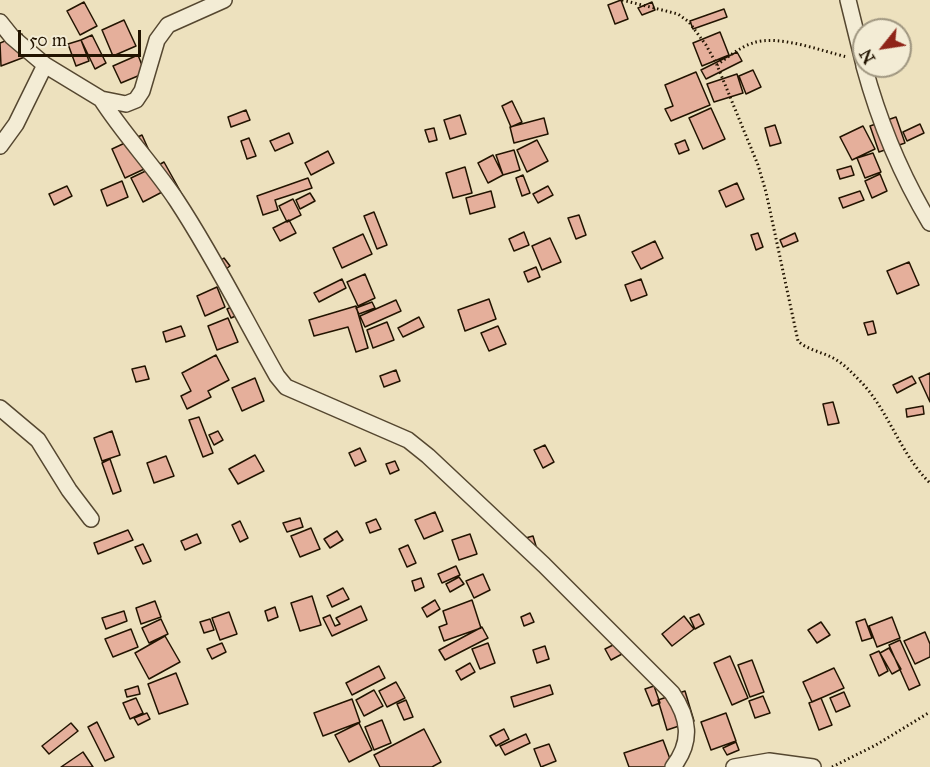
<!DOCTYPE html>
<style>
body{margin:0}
#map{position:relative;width:930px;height:767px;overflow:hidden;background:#ede1be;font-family:"IM FELL Great Primer",serif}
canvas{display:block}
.north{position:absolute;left:852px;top:18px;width:60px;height:60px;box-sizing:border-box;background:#f3ecd5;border:2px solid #9f9680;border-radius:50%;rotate:240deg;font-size:16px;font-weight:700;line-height:24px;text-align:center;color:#221401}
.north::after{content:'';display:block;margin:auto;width:21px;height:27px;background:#8f2418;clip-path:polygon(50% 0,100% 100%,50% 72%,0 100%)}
.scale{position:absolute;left:18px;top:30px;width:123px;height:27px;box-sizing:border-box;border:3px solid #221401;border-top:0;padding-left:8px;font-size:18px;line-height:21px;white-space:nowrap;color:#221401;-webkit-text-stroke:4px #f3ecd5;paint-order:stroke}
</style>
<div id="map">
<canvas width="930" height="767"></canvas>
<div class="north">N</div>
<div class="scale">50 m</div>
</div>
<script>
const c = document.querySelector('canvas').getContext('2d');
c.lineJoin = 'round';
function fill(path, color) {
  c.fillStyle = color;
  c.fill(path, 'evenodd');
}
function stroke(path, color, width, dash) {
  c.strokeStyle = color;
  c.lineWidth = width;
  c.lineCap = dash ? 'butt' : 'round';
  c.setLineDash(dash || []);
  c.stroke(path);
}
const building = new Path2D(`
 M621 0 628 19 615 24 608 5Z
 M84 2 97 26 80 35 67 11Z
 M652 2 655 10 642 15 638 8Z
 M724 9 727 17 693 29 690 21Z
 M124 20 136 46 113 56 102 30Z
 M720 32 729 55 702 66 693 43Z
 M22 34 30 55 1 66 0 43Z
 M92 35 106 63 95 69 81 40Z
 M81 40 89 61 76 66 68 44Z
 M737 52 742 61 706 79 701 70Z
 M138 55 145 73 121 83 113 66Z
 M753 70 761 87 746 94 739 76Z
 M696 72 710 105 671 121 665 109 673 106 665 85Z
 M737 74 743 93 714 102 707 84Z
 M512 101 522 122 511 127 502 106Z
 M711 108 725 139 703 149 689 118Z
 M246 110 250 120 231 127 228 117Z
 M460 115 466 134 450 139 444 120Z
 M896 117 905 143 879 152 870 126Z
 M544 118 548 134 514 143 510 127Z
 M920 124 924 133 907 141 903 132Z
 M775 125 781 143 770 146 765 128Z
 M863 126 875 149 852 160 840 137Z
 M434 128 437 140 429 142 425 130Z
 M289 133 293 143 275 151 270 141Z
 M142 135 155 164 125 178 112 149Z
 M249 138 256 156 247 159 241 141Z
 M537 140 548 161 527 172 517 150Z
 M685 140 689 150 679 154 675 144Z
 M514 150 520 170 503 175 496 155Z
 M328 151 334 163 311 175 305 163Z
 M873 153 881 172 865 178 857 158Z
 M493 155 503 175 488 183 478 163Z
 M164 162 188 205 155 167Z
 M851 166 854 175 840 179 837 170Z
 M154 167 166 190 143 202 131 178Z
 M465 167 472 193 453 198 446 173Z
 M880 174 887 191 872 198 865 181Z
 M523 175 530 193 522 196 516 178Z
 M308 178 312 188 275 200 278 210 263 215 257 196Z
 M122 181 128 197 107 206 101 190Z
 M737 183 744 199 726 207 719 191Z
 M67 186 72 196 54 205 49 194Z
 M548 186 553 195 538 203 533 194Z
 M491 191 495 207 470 214 466 198Z
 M860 191 864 200 843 208 839 198Z
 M310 193 315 201 300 209 296 200Z
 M293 199 301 215 287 222 279 206Z
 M374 212 387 245 377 249 364 216Z
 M579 215 586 235 576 239 568 218Z
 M289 220 296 233 280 241 273 228Z
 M524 232 529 245 514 251 509 239Z
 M758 233 763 247 756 250 751 235Z
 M795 233 798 241 783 247 780 240Z
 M363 234 372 254 342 268 333 248Z
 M550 238 561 262 542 270 532 246Z
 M655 241 663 258 641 269 632 252Z
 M224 258 230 266 219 274 213 266Z
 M909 262 919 285 897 294 887 271Z
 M536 267 540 277 528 282 524 272Z
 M365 274 375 298 358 306 347 282Z
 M342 279 346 288 319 302 314 293Z
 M641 279 647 295 631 301 625 285Z
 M217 287 225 307 205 316 197 296Z
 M489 299 496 319 465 331 458 310Z
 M396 300 401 311 365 327 360 316Z
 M243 302 247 311 231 318 227 309Z
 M372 302 375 308 359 314 356 308Z
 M356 306 368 348 356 352 348 327 314 336 309 320Z
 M419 317 424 327 403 337 398 328Z
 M228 318 238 342 217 350 208 326Z
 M873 321 876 333 868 335 864 323Z
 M387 322 394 340 373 348 367 330Z
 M181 326 185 336 166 342 163 332Z
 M498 326 506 344 489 351 481 333Z
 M216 355 229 380 208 391 211 397 187 409 181 396 191 391 182 373Z
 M145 366 149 379 136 382 132 369Z
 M396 370 400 381 384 387 380 376Z
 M930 373V402L919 378Z
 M912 376 916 383 897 393 893 385Z
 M255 378 264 401 242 411 232 388Z
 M833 402 839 423 828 425 823 404Z
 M923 406 924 414 907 417 906 409Z
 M199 417 213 453 203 457 189 420Z
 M112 431 120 455 102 461 94 438Z
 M218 431 223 440 214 445 209 435Z
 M545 445 554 462 543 468 534 450Z
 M360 448 366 461 355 466 349 453Z
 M255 455 264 471 238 484 229 469Z
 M166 456 174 476 154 483 147 463Z
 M110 459 121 491 113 494 102 463Z
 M395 461 399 470 390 474 386 464Z
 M435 512 443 531 424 539 415 520Z
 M300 518 303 527 287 532 283 523Z
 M376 519 381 529 370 533 366 523Z
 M240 521 248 538 240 542 232 525Z
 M311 528 320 549 300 557 291 536Z
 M128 530 133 540 98 554 94 543Z
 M337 531 343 540 330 548 324 539Z
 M197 534 201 543 185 550 181 541Z
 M470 534 477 554 459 560 452 540Z
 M533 536 536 546 525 549 522 539Z
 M143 544 151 561 143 564 135 547Z
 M408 545 416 563 407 567 399 549Z
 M456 566 460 575 442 583 438 574Z
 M483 574 490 590 474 598 466 581Z
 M459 577 464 584 450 592 446 584Z
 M421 578 424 587 415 591 412 581Z
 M343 588 349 599 332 607 327 596Z
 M312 596 321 625 300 631 291 603Z
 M435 600 440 609 427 617 422 608Z
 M472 600 481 628 444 641 439 627 447 624 443 611Z
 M155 601 161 617 141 624 136 608Z
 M361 606 367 620 332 636 323 618 330 615 335 626 340 624 336 618Z
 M275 607 278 617 268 621 265 611Z
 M124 611 127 621 106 629 102 618Z
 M229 612 237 634 220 640 212 618Z
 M530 613 534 622 524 626 521 617Z
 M699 614 704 624 695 629 690 618Z
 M684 616 694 629 672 646 662 634Z
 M892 617 900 638 877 647 869 626Z
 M161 619 168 634 149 643 142 628Z
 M210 619 214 630 204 633 200 622Z
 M865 619 872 638 862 641 856 622Z
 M821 622 830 635 817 643 808 630Z
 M482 627 488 638 445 660 439 650Z
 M131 629 138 647 113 657 105 639Z
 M925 632 930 644V657L915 664 904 641Z
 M165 636 180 662 149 679 135 653Z
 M900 640 920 685 909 690 889 645Z
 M222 643 226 652 212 659 207 649Z
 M488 643 495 663 480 669 472 649Z
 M617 643 622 654 611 660 605 649Z
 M545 646 549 659 537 663 533 650Z
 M889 648 901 669 892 674 880 653Z
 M879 651 888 671 879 676 870 655Z
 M730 656 748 698 732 705 714 663Z
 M752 660 764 692 750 697 738 665Z
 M470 663 475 672 461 680 456 671Z
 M379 666 385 678 352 695 346 683Z
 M834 668 844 688 812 702 803 682Z
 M176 673 188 704 159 714 148 684Z
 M396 682 405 698 387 707 379 691Z
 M550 685 553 694 514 707 511 697Z
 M138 686 140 694 127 697 125 690Z
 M654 686 660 703 652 706 645 689Z
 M374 690 383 706 364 716 356 700Z
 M685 691 694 721 667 730 658 700Z
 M844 692 850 706 836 712 830 698Z
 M763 696 770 713 755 718 749 701Z
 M136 698 143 713 130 719 123 703Z
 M821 698 832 725 819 730 809 703Z
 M352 699 360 722 323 736 314 713Z
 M406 700 413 717 404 720 397 704Z
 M147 713 150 719 138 725 134 718Z
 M726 713 736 741 711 750 701 722Z
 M382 720 391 743 374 750 365 727Z
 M97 722 114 757 105 761 88 727Z
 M71 723 78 731 49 754 42 746Z
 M359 723 372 750 349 762 335 735Z
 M424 729 441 762 432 767H380L374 755Z
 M504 729 509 739 496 746 490 736Z
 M526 734 530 743 505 755 500 746Z
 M663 740 673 767H629L624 753Z
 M736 742 739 750 727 755 723 748Z
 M549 744 556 761 541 767 534 749Z
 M83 752 93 767H61Z`);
const path = new Path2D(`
 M622 0 678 14 689 22 706 45 717 65 758 165 766 192 798 341C806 349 821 352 831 357 844 363 853 374 863 384 890 414 901 455 930 483
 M717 65C728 57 740 47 753 43 777 34 822 51 847 57
 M832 767 876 745 930 712`);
const street = new Path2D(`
 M848 0 864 65
 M0 22 12 37 45 65 101 99 126 104 136 100 142 91 157 40 168 25 224 0
 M864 66C879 121 901 175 930 223
 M101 99C124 135 154 166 177 201 214 257 244 318 277 376L286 387 408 440 428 456 544 565 672 693C689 718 693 741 673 767
 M0 146 16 124 45 65
 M0 408 38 440 69 490 91 519
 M734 767 769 761 813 767`);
fill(building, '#e5af9b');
stroke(building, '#221401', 1.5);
stroke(street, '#554730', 18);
stroke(path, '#221401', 3, [1.5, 3]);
stroke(street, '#f3ecd5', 15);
</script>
